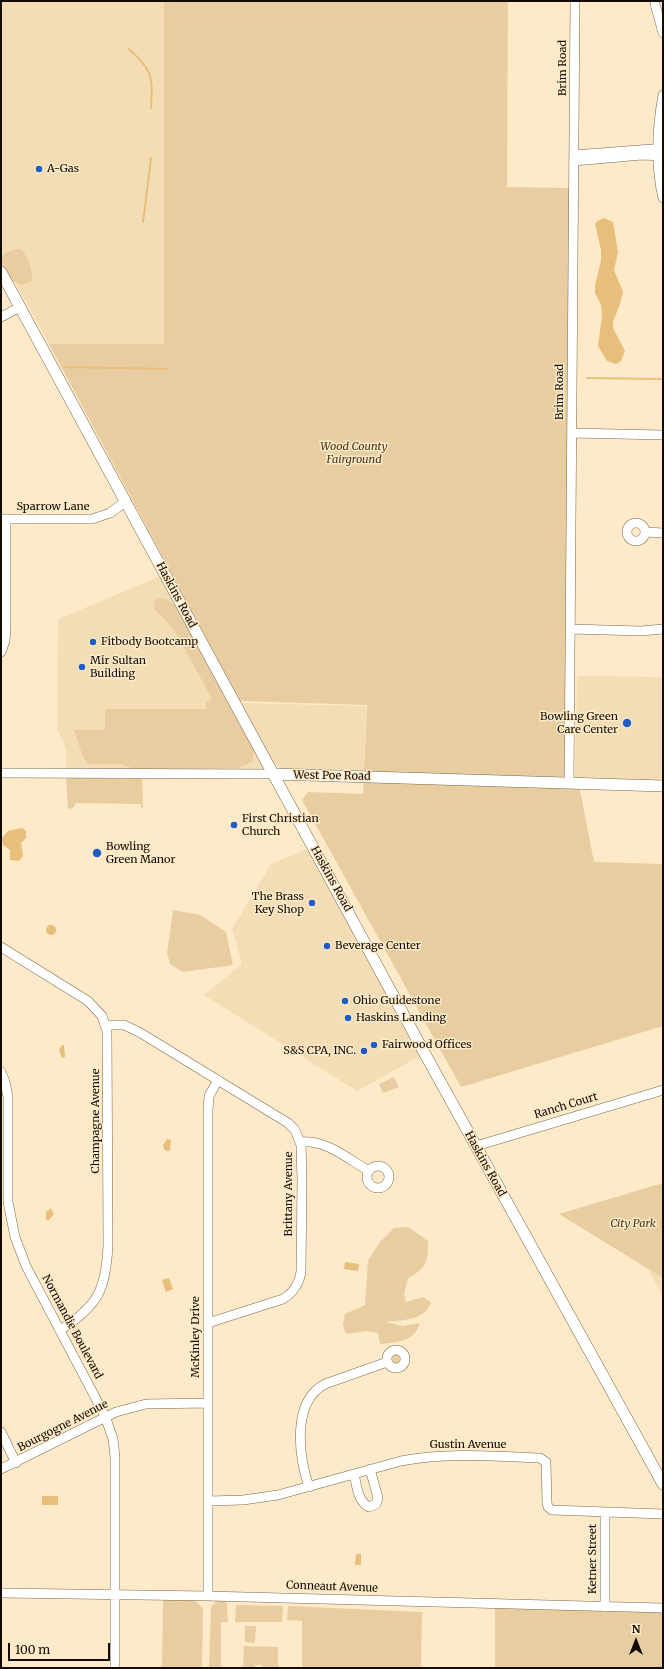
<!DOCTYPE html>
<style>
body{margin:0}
#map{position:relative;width:664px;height:1669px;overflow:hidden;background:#feeac8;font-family:Merriweather,serif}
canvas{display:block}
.frame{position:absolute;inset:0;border:2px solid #120b02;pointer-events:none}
.north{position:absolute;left:616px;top:1621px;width:40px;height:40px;-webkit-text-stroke:3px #feeac8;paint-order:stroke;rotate:0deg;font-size:11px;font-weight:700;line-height:16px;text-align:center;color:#120b02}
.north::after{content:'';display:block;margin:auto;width:14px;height:18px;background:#120b02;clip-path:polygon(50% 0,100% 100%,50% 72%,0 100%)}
.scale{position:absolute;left:8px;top:1643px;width:102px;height:18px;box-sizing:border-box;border:2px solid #120b02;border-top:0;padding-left:5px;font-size:12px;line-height:14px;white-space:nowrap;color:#120b02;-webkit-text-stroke:3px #feeac8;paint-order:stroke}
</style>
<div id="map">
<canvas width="664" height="1669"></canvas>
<div class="frame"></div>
<div class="north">N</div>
<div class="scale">100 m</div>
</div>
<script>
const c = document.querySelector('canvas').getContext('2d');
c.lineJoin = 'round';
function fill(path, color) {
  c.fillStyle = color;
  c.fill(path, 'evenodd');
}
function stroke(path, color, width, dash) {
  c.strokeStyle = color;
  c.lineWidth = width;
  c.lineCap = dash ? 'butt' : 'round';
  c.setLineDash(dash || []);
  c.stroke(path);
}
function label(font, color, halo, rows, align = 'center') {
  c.font = font + ' Merriweather,serif';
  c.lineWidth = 3;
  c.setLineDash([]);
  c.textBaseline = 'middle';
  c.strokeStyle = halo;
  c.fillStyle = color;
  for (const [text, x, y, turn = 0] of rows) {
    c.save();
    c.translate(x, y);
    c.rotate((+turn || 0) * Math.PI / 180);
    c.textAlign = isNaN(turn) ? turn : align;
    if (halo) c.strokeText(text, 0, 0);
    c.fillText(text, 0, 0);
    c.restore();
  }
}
const built = new Path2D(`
 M1 1H164V344H49L1 256Z
 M161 576 268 772 66 768V749L57 728 58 619Z
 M577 676 663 677V781L575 777Z
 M240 703 366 706 364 771 283 769 272 762Z
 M310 848 422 1055 357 1091 204 995 242 964 232 929 271 864Z
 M647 1268 663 1278V1297Z`);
const green = new Path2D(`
 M164 1H508L507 187 574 188 569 783 580 790 594 862 663 864V1026L461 1087 302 800 308 792 363 794 367 705 240 701 49 344H164Z
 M17 249H20C28 255 35 273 31 282L22 285 12 281 1 264C1 253 7 251 17 249Z
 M158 598 166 599 175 605 254 749 253 761 239 768 134 769 121 764H88L83 757 74 730H105V709H206V703L212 699 176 633 165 619 154 609V602Z
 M69 778 142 779 143 808H141V804L76 803 72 809 68 808 66 779Z
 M173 910 200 915 226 932 233 965 183 972 170 964 167 953Z
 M394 1077 399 1087 383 1093 379 1084Z
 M663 1183V1278L559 1214Z
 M408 1227 428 1241C428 1262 427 1268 408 1278L404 1294 406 1302 423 1297 431 1302C425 1321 402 1320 385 1322L403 1326 420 1323C414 1342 398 1342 380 1344L378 1333 367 1331 346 1334 343 1325 345 1314 365 1305 368 1261 380 1242 394 1228Z
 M392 1359a5 5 0 1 1 10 0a5 5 0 1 1-10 0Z
 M163 1598C180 1598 193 1594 203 1609L202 1668H162Z
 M222 1599 227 1603 228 1622H221V1668H209L211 1607 216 1601Z
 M236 1605 283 1606 282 1622H235Z
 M288 1606 422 1612 421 1668H302V1621L287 1620Z
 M495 1606 663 1608V1668H495Z
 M245 1626H256L255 1643 245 1642Z
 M244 1646 278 1647V1668H263L262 1665H255V1667H243Z`);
const water = new Path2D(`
 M604 218 613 222 618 252 614 270 623 292 620 304 613 322V328L625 351 621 361 616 364 607 361 598 346 602 315 601 305 595 293V285L601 261V250L595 224 597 221Z
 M22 828 26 831V838L21 843 23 856 19 861 10 860V850L3 845 2 838 8 831Z
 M46 930a5 5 0 1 1 10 0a5 5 0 1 1-10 0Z
 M62 1045H64L65 1057 62 1058 59 1050Z
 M167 1139 171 1140 170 1150 167 1151 164 1149 163 1145Z
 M51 1208 54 1214 48 1221 46 1219V1212Z
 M345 1262 359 1264 358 1271 344 1269Z
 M169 1278 173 1289 166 1292 162 1280Z
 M42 1496H58V1505H42Z
 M356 1554H361V1565H355Z`);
const stream = new Path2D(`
 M129 49C153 71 153 77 151 108
 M143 222 151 158
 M66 367 167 369
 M587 378 663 379`);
const minor = new Path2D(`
 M655 4 663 33
 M663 95C657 127 655 166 663 198
 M574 155 652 149
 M574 161 642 155 663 156
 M1 317 20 307
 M572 433 663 435
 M1 519H92L110 513 125 502
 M627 532a9 9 0 1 1 18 0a9 9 0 1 1-18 0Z
 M646 532 663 533
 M570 629 641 631 663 629
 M1 652 5 641 6 627V519
 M1 773 273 774
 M569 783 575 1
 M1 947 88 1001 102 1016 107 1031 108 1245C106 1290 98 1306 60 1330
 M105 1025H124L139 1032 288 1123 295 1130 301 1145 302 1180 301 1272C299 1284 294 1292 283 1299L208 1323
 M1 1072 5 1082 8 1097V1202L15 1237 26 1266 105 1416 113 1439 115 1457V1668
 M300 1142C326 1139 348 1159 369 1171
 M476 1146 663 1090
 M367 1177a11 11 0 1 1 22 0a11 11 0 1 1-22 0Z
 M387 1359a9 9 0 1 1 18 0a9 9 0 1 1-18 0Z
 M1 1432 16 1463
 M1 1469 116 1412 146 1404 208 1403
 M354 1474C357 1485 357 1501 369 1507L376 1504 378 1498 370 1469
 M309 1487C299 1457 291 1402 325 1384L387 1362
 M209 1501 243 1500 278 1495 401 1461C447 1452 494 1456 540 1458L546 1462 547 1503 548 1507 552 1510 663 1514
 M1 1593 208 1596 663 1608
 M208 1596V1110L209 1096 218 1080
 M605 1607V1512`);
const major = new Path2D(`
 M1 272 425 1054 663 1484
 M273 774 663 786`);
const markers = [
 [39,169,4,"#1e5cc8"],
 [93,642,4,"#1e5cc8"],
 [82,667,4,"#1e5cc8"],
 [627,723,5,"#1e5cc8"],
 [234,825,4,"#1e5cc8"],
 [97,853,5,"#1e5cc8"],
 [312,903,4,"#1e5cc8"],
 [327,946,4,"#1e5cc8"],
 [345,1001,4,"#1e5cc8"],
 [348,1018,4,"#1e5cc8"],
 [374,1045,4,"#1e5cc8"],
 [364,1051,4,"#1e5cc8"]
];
const streetNames = [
 ["Brim Road",563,68,-90],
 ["Brim Road",560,392,-90],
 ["Sparrow Lane",53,507],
 ["Haskins Road",176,595,62],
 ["West Poe Road",332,776,1],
 ["Haskins Road",331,879,61],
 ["Ranch Court",566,1106,-17],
 ["Champagne Avenue",96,1121,-90],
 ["Haskins Road",485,1164,61],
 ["Brittany Avenue",289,1194,-90],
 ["Normandie Boulevard",72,1327,62],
 ["McKinley Drive",196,1337,-90],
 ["Bourgogne Avenue",63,1426,-27],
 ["Gustin Avenue",468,1445],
 ["Ketner Street",593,1559,-90],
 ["Conneaut Avenue",332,1587,2]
];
const poiNames = [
 ["A-Gas",47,169],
 ["Fitbody Bootcamp",101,642],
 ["Mir Sultan",90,661],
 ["Building",90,674],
 ["Bowling Green",618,717,"right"],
 ["Care Center",618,730,"right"],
 ["First Christian",242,819],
 ["Church",242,832],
 ["Bowling",106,847],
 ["Green Manor",106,860],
 ["The Brass",304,897,"right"],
 ["Key Shop",304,910,"right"],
 ["Beverage Center",335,946],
 ["Ohio Guidestone",353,1001],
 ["Haskins Landing",356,1018],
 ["Fairwood Offices",382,1045],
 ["S&S CPA, INC.",356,1051,"right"]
];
const parkNames = [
 ["Wood County",354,447],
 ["Fairground",354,460],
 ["City Park",633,1224]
];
fill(built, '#f4ddb5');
fill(green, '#e8cda0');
fill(water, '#e7bf7b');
stroke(stream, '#e7bf7b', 2);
stroke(minor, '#786648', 10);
stroke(major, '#786648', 12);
stroke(minor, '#fff', 9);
stroke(major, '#fff', 11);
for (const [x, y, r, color] of markers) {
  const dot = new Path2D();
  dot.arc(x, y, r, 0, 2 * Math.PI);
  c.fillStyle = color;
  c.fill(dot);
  stroke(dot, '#feeac8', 1.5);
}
label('11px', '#120b02', '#feeac8', streetNames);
label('11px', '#120b02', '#feeac8', poiNames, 'left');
label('italic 11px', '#443415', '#feeac8', parkNames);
</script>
